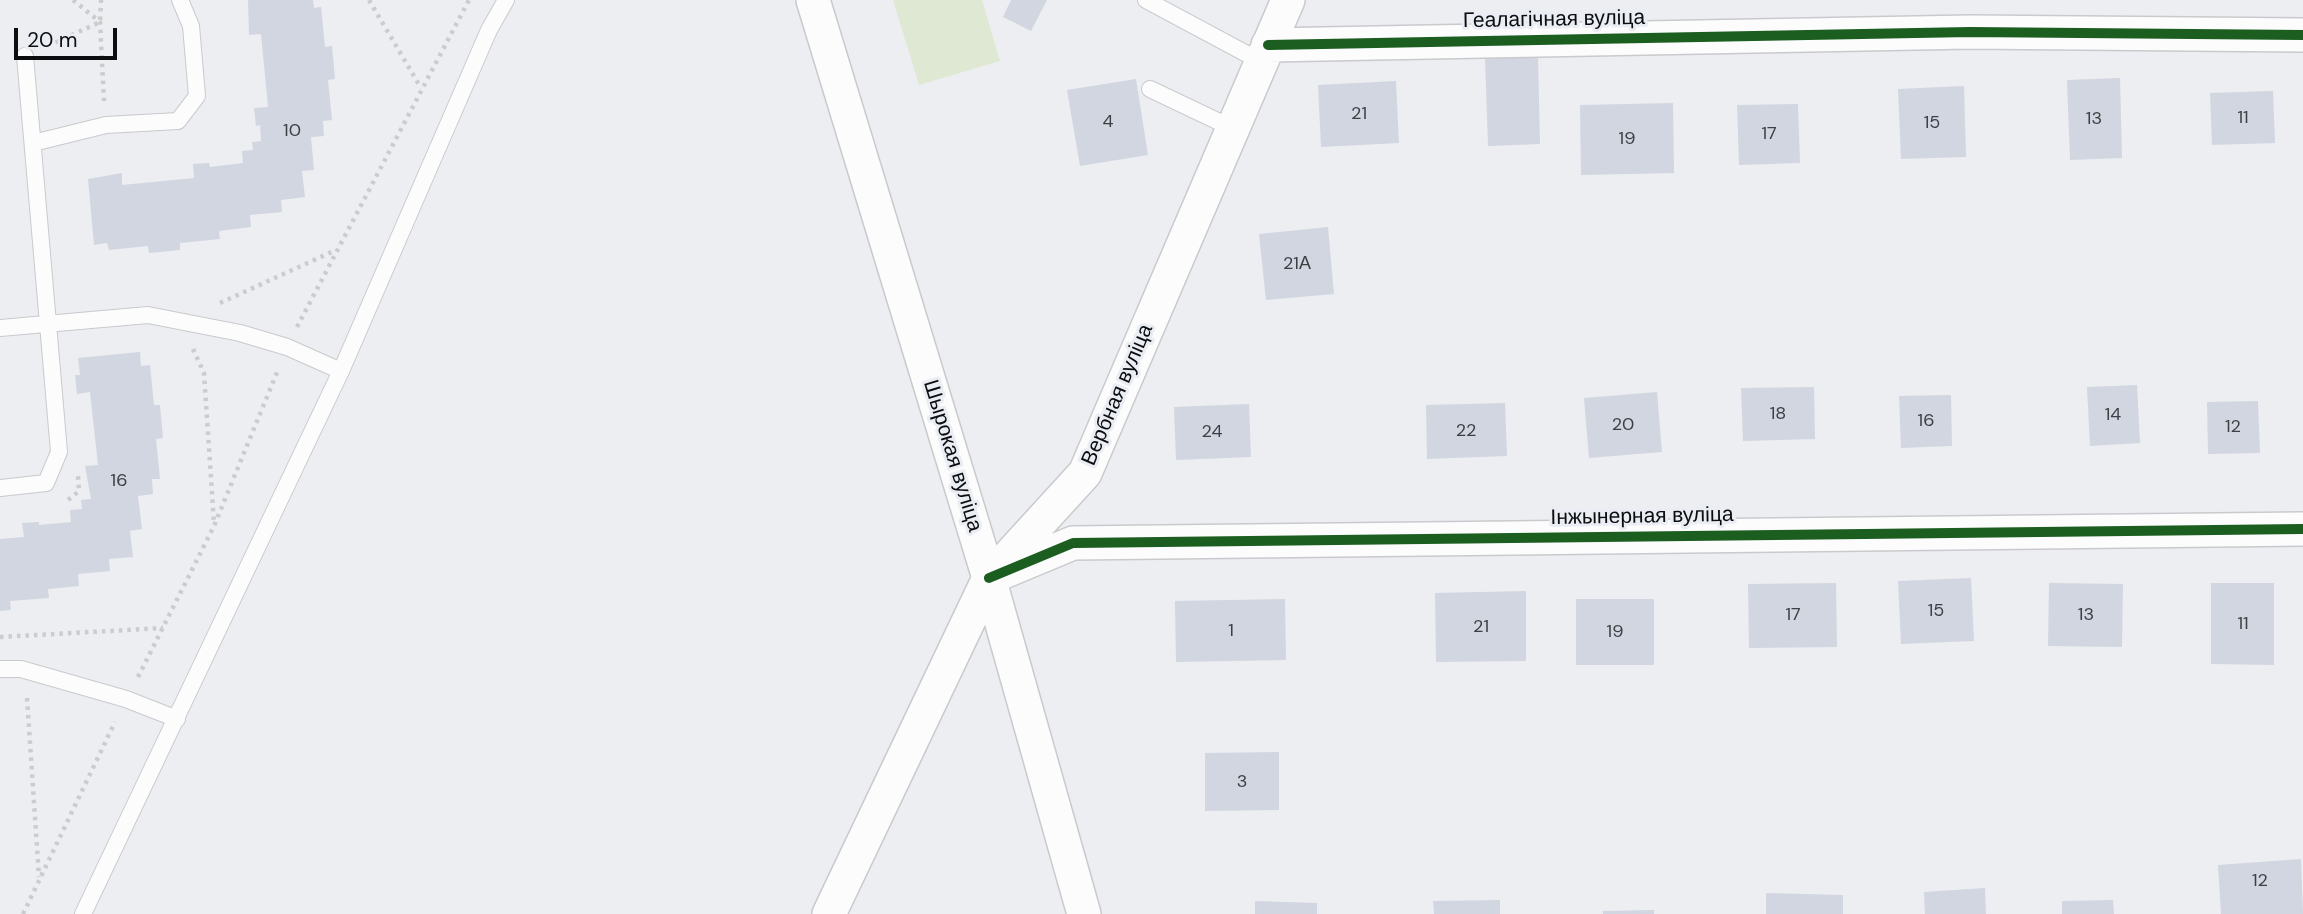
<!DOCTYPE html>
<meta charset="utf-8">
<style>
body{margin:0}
#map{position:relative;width:2303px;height:914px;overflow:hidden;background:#eceef1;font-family:"DM Sans",sans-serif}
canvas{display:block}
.scale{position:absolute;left:14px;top:28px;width:103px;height:32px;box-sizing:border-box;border:4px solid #0c0d0f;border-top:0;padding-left:9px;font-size:21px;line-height:24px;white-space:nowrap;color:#0c0d0f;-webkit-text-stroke:5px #eaedf3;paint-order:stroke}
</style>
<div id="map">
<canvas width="2303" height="914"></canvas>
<div class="scale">20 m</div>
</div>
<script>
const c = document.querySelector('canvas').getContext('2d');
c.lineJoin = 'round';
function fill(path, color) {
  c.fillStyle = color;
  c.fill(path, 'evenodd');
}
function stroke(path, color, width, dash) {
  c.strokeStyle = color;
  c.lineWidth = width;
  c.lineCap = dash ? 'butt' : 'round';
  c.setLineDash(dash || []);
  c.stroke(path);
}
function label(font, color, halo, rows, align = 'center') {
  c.font = font + ' "DM Sans",sans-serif';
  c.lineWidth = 6;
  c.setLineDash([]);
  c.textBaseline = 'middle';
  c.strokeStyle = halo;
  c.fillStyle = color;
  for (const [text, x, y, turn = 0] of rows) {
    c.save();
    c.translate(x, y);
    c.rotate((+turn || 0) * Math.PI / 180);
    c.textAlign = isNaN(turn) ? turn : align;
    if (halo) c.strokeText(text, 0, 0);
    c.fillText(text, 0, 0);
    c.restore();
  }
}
const green = new Path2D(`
 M893 0H982L1000 61 919 85Z`);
const building = new Path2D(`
 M248 0H313L314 8 321 7 325 47 332 46 335 79 328 80 332 120 323 121 324 136 311 137 314 170 302 171 305 197 281 200 282 212 250 215 251 227 219 231 220 239 180 243V250L149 253 148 246 109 250 107 243 94 245 88 179 122 173V185L194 178 193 164 209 163 210 167 243 163 242 151 253 150 252 142 261 141 260 125 256 126 254 108 268 107 261 34 249 35Z
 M1011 0H1047L1031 31 1003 17Z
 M1538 56 1540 144 1488 146 1485 57Z
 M2120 78 2122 158 2070 160 2067 80Z
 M1136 79 1148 155 1080 166 1067 90Z
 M1396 81 1399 143 1321 147 1318 85Z
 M1964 86 1966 157 1901 159 1898 89Z
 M2273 91 2275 143 2212 145 2210 93Z
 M1673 103 1674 173 1581 175 1580 105Z
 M1798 104 1800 163 1739 165 1737 105Z
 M1328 227 1334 294 1266 300 1259 234Z
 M140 352 141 366 150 365 154 405H160L163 438 156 439 160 479H152L153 494 138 496 142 529 130 531 133 557 109 559 110 571 78 574 79 586 48 589 49 598 10 601 11 610 0 611V539L24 537 22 523 39 522V525L71 522 70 510 82 509 81 500 91 499 85 466 98 465 90 392 77 394 75 375H80L78 358Z
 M2137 385 2140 443 2090 446 2087 387Z
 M1814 387 1815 439 1743 441 1741 388Z
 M1657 392 1662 452 1589 458 1584 398Z
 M1951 395 1952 446 1901 448 1899 396Z
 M2258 401 2260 453 2208 454 2207 402Z
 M1505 403 1507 456 1427 459 1426 405Z
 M1249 404 1251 457 1176 460 1174 407Z
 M1971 578 1974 641 1901 644 1898 581Z
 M1836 583 1837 647 1749 648 1748 584Z
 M2049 583 2123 584 2122 647 2048 646Z
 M2211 583H2274V665L2211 664Z
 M1526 591V661L1436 662 1435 593Z
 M1285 599 1286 660 1176 662 1175 601Z
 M1576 599H1654V665H1576Z
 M1279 752V810L1205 811V753Z
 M2301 859 2303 914H2221L2218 865Z
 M1985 888 1986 914H1925L1924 892Z
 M1766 893 1843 895V914H1766Z
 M1500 900V914H1434L1433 901Z
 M2113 900 2114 914H2062V901Z
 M1255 901 1317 903V914H1255Z
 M1654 910V914H1603V911Z`);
const path = new Path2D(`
 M73 0 100 22 104 101
 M369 0 421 88
 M48 46 100 22 101 0
 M220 303 336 250
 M297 327 469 0
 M193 349 204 373 214 523
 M68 500 79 491 78 476
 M0 637 163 628
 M138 677 214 526 278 370
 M27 698 39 877
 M23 914 115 722`);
const service = new Path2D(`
 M1146 0 1260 61
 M1150 89 1232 128
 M33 143 106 125 178 121 197 96 191 26 180 0
 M0 328 148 315 240 333 287 347 341 371
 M0 488 46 483 59 452 25 56
 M0 669H21L126 699 177 719
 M83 914 341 371 489 30 506 0`);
const minor = new Path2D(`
 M813 0 989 578 1084 914
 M1268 45 1970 32 2303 35
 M989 578 1073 543 2303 529
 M829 914 989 578 1085 473 1288 0`);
const cycleway = new Path2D(`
 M1268 45 1970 32 2303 35
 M989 578 1073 543 2303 529`);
const numberNames = [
 ["21",1359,114],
 ["11",2243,118],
 ["13",2094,119],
 ["4",1108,122],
 ["15",1932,123],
 ["10",292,131],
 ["17",1769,134],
 ["19",1627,139],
 ["21А",1297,264],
 ["18",1778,414],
 ["14",2113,415],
 ["16",1926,421],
 ["20",1623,425],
 ["12",2233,427],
 ["22",1466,431],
 ["24",1212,432],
 ["16",119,481],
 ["15",1936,611],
 ["17",1793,615],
 ["13",2086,615],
 ["11",2243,624],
 ["21",1481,627],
 ["1",1231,631],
 ["19",1615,632],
 ["3",1242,782],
 ["12",2260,881]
];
const streetNames = [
 ["Геалагічная вуліца",1554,20,-1],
 ["Вербная вуліца",1118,395,-67],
 ["Шырокая вуліца",952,456,73],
 ["Інжынерная вуліца",1642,517,-1]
];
fill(green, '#dfe8d3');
fill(building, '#d1d6e0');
stroke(service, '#c9cacd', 18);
stroke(minor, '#c9cacd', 36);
stroke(path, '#cccccd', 4.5, [3.5, 5]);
stroke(service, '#fcfcfd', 16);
stroke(minor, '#fcfcfd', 33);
stroke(cycleway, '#1b5e20', 10);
label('18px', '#3d3f43', null, numberNames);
label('21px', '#0c0d0f', '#eaedf3', streetNames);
</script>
